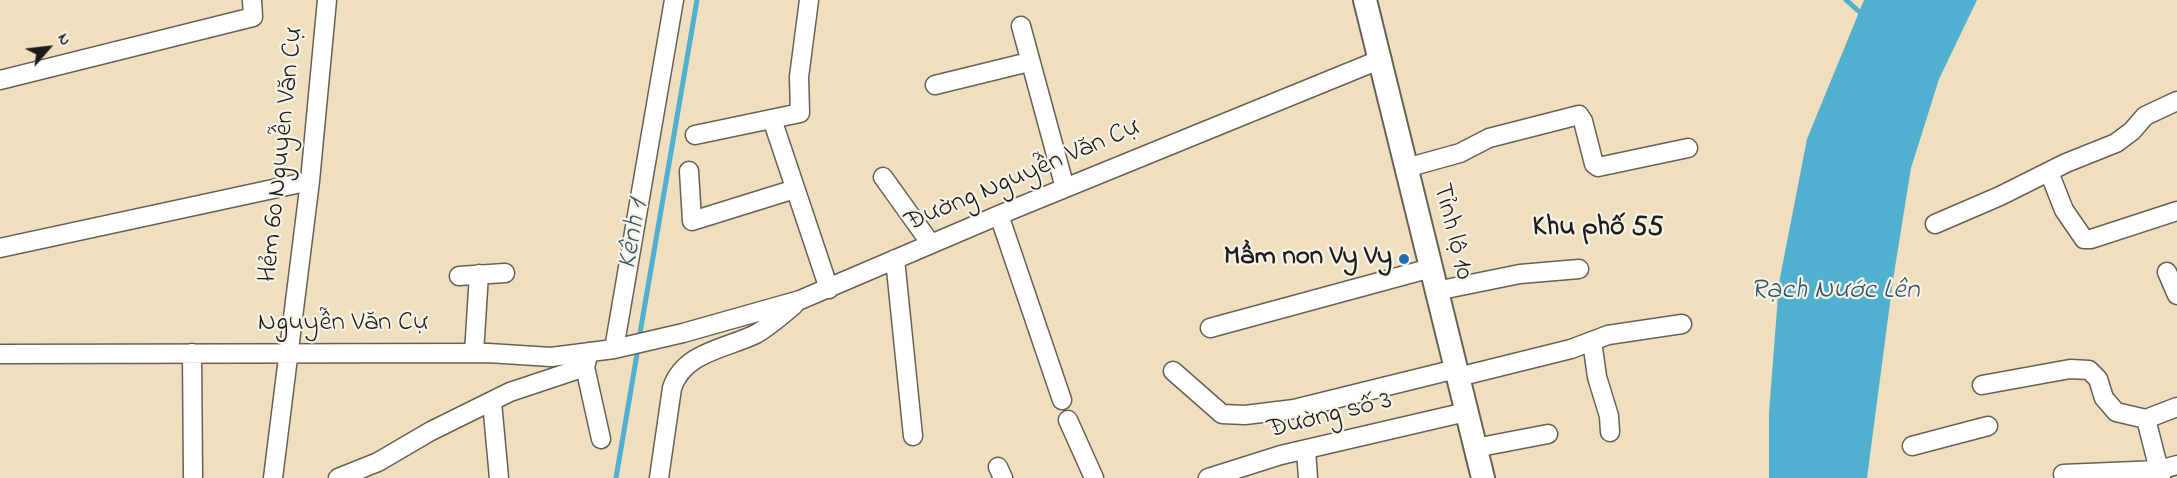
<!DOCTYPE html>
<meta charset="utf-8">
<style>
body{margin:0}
#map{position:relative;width:2177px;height:478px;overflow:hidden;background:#f0dfbe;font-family:"Indie Flower",sans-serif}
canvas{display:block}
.north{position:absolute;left:18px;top:18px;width:60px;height:60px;-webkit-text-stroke:4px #f7f3e8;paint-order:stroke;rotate:62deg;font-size:16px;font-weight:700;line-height:24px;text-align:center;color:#1c1c1c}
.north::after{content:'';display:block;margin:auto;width:21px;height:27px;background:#1c1c1c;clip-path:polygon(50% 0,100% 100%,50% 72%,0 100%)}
</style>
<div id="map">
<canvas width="2177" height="478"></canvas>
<div class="north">N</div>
</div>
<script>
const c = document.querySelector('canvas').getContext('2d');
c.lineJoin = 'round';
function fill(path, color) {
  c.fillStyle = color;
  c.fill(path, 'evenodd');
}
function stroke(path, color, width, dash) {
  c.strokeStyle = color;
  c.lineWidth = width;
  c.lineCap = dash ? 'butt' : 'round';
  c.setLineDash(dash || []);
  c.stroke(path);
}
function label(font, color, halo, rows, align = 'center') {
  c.font = font + ' "Indie Flower",sans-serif';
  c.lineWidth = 4.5;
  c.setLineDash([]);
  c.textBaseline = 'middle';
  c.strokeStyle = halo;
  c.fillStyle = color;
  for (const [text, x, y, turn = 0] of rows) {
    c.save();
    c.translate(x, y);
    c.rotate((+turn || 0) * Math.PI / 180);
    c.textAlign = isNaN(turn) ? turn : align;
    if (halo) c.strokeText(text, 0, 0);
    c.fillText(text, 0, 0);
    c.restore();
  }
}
const water = new Path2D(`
 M1864 0H1977L1939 79 1911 168 1893 280 1867 478H1769V413L1779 283 1807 139Z`);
const stream = new Path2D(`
 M1846 0 1863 15
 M639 339 697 0
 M616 478 638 348`);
const minor = new Path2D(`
 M1021 26 1065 188
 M0 80 253 17 252 0
 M935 85 1029 62
 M772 119 829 289
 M695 135 800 113 799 77 809 0
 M1406 168 1460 153 1489 138 1579 115 1583 121 1594 164 1598 167 1688 148
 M689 171 692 221 795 189
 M2049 172 2064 210 2084 239H2091L2177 211
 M883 177 931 244
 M999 215 1062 400
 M1935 224 2000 196 2066 163 2116 143 2132 131 2145 116 2177 101
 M0 248 310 181
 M895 259 913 436
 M2167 272 2177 295
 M459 276 505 273
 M1436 291 1520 274 1579 269
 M1210 328 1431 268
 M1592 341 1597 377 1609 416 1610 432
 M614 349 674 0
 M192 353 193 476
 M474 353 479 274
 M0 354 488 353 551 357 614 349 683 333 800 300 999 215 1379 60
 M585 367 601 439
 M1173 371 1222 414 1245 415 1294 409 1456 369
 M1458 377 1571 349 1608 335 1682 324
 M1982 385 2070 369 2089 370 2098 379 2104 398 2116 412 2146 419 2177 407
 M492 402 499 478
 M2146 419 2161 478
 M1068 420 1094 478
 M1912 446 1988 426
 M1475 448 1548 434
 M1306 449 1308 478
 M998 467 1003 478
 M2063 474 2159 470 2177 465
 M273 478 310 181 327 0
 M338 478 378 462 431 431 510 392 585 367 589 352
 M659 478 672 388C684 352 725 349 756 334 770 326 782 315 794 305
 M1208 478 1281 455 1466 412`);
const major = new Path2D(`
 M1365 0 1483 478`);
const markers = [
 [1404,259,6,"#1f6fb2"]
];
const streetNames = [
 ["Hẻm 60 Nguyễn Văn Cự",283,155,-84],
 ["Đường Nguyễn Văn Cự",1023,177,-23],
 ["Tỉnh lộ 10",1451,232,76],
 ["Nguyễn Văn Cự",343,325],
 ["Đường số 3",1330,417,-14]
];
const poiNames = [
 ["Mầm non Vy Vy",1392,259]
];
const neighbourhoodNames = [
 ["Khu phố 55",1598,229]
];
const waterNames = [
 ["Kênh 1",635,235,-80],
 ["Rạch Nước Lên",1835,292]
];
fill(water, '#51afcf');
stroke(stream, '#51afcf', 5);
stroke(minor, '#666055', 21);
stroke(major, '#666055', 26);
stroke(minor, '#fff', 18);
stroke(major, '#fff', 22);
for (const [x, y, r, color] of markers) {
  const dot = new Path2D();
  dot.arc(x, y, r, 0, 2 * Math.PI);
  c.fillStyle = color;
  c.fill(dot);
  stroke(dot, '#f7f3e8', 2);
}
label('27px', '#1c1c1c', '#f7f3e8', streetNames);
label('bold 27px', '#1c1c1c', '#f7f3e8', poiNames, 'right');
label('bold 28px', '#1c1c1c', '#f7f3e8', neighbourhoodNames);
label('italic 28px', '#315764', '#f7f3e8', waterNames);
</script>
